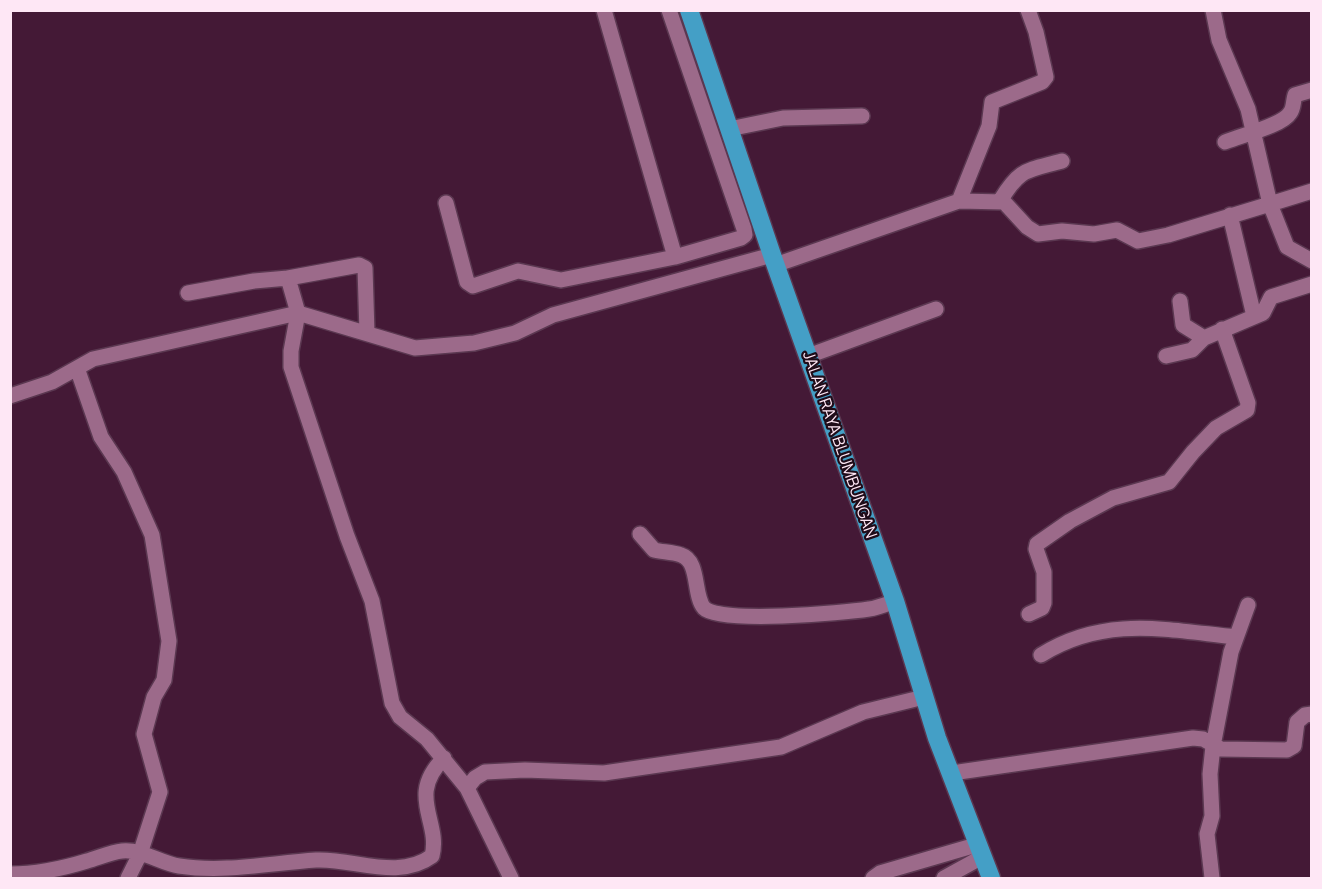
<!DOCTYPE html>
<style>
body{margin:0}
#map{position:relative;width:1322px;height:889px;overflow:hidden;background:#441936;font-family:Manrope,sans-serif}
canvas{display:block}
.frame{position:absolute;inset:0;border:12px solid #fee7f5;pointer-events:none}
</style>
<div id="map">
<canvas width="1322" height="889"></canvas>
<div class="frame"></div>
</div>
<script>
const c = document.querySelector('canvas').getContext('2d');
c.lineJoin = 'round';
function stroke(path, color, width, dash) {
  c.strokeStyle = color;
  c.lineWidth = width;
  c.lineCap = dash ? 'butt' : 'round';
  c.setLineDash(dash || []);
  c.stroke(path);
}
function label(font, color, halo, rows, align = 'center') {
  c.font = font + ' Manrope,sans-serif';
  c.lineWidth = 4.5;
  c.setLineDash([]);
  c.textBaseline = 'middle';
  c.strokeStyle = halo;
  c.fillStyle = color;
  for (const [text, x, y, turn = 0] of rows) {
    c.save();
    c.translate(x, y);
    c.rotate((+turn || 0) * Math.PI / 180);
    c.textAlign = isNaN(turn) ? turn : align;
    if (halo) c.strokeText(text, 0, 0);
    c.fillText(text, 0, 0);
    c.restore();
  }
}
const minor = new Path2D(`
 M604 10 675 257
 M1213 10 1219 40 1248 109 1270 204 1312 191
 M729 129 783 118 862 116
 M1225 142C1241 135 1282 126 1290 113 1294 108 1293 101 1295 95L1312 90
 M959 201 989 126 992 102 1042 82 1046 77 1036 32 1028 10
 M1000 201C1020 168 1026 171 1062 161
 M446 203 467 282 473 286 518 271 561 280 675 257 741 238 745 235 744 229 669 10
 M1230 215 1254 316
 M775 265 959 201 1004 202 1027 227 1038 234 1062 231 1094 234 1117 230 1138 241 1168 235 1270 204 1287 247 1312 261
 M288 278 359 265 365 268 367 333
 M188 293 254 281 288 278 298 313 291 351V367L347 536 372 601 392 703 400 717 427 739 467 788 511 878
 M1180 301 1183 325 1204 338
 M808 356 936 309
 M1166 356 1192 350 1204 338 1263 313 1271 297 1312 284
 M77 368 101 437 124 472 152 535 169 641 164 680 154 697 144 734 160 792 140 854 128 878
 M10 396 52 382 93 359 298 313 415 348 474 343 515 333 553 315 772 255
 M640 534 654 550C662 552 673 552 681 555 700 561 693 595 704 608 719 624 843 613 869 609 877 608 887 604 895 601
 M1029 614 1042 608 1044 603V572L1036 549 1037 544 1070 521 1113 498 1169 482 1193 452 1216 428 1247 410 1248 403 1222 329
 M1041 655C1105 615 1167 630 1236 637
 M952 773 1193 738 1203 739 1221 749 1287 750 1294 746 1297 722 1305 715 1312 714
 M467 788 475 778 485 772 525 770 604 773 781 747 863 712 924 697
 M10 874C37 874 61 869 87 861 98 858 111 852 122 851 142 849 160 863 179 866 225 873 270 863 316 860 354 858 398 881 432 856 441 821 406 796 444 758
 M873 878 880 873 976 845
 M944 878 982 857
 M1212 878 1207 834 1212 816 1210 774 1213 746 1231 652 1248 605`);
const major = new Path2D(`
 M689 10 772 255 895 601 937 738 991 878`);
const streetNames = [
 ["JALAN RAYA BLUMBUNGAN",839,445,71]
];
stroke(minor, '#5b3851', 18);
stroke(major, '#5b3851', 21);
stroke(minor, '#9c6a8a', 15);
stroke(major, '#449fc6', 18);
label('16px', '#fee7f5', '#1f0c19', streetNames);
</script>
